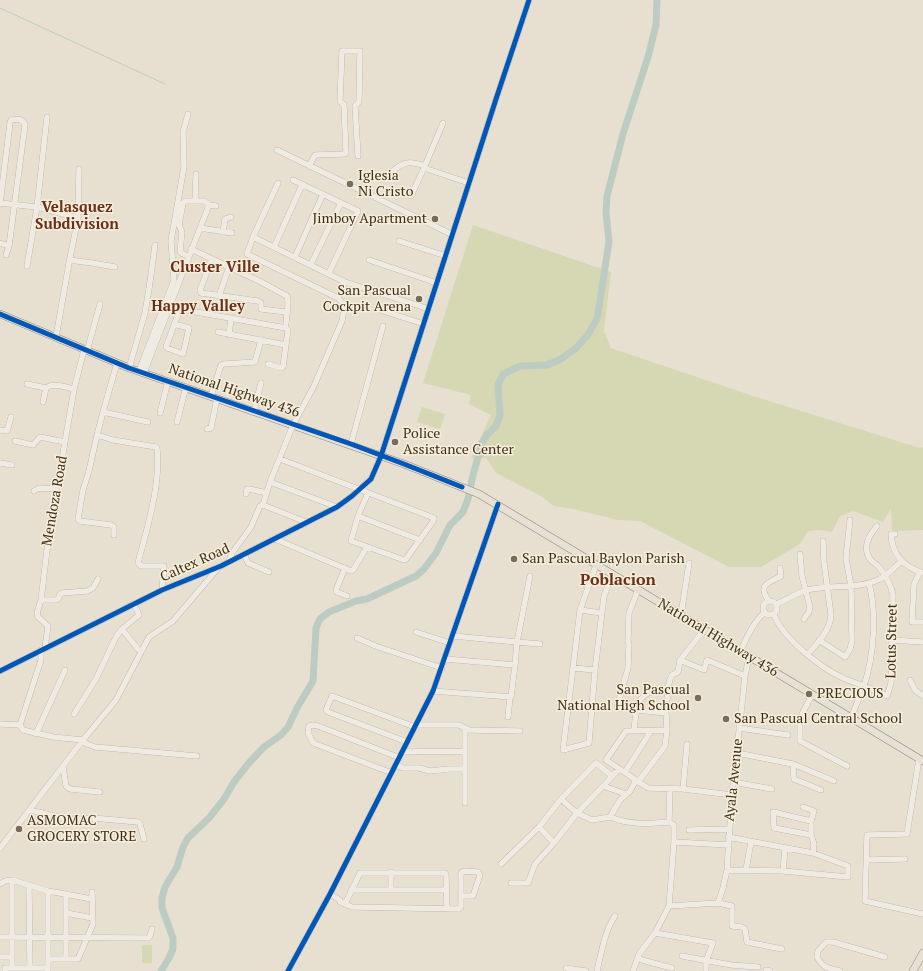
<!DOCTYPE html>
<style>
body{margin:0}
canvas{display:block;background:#e7e0d1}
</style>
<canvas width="923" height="971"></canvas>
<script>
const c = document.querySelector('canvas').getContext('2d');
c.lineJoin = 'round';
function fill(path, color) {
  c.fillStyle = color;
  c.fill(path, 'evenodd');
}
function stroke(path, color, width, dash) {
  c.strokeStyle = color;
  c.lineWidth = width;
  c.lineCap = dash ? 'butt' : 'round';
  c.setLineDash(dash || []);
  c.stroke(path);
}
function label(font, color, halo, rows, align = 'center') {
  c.font = font + ' "PT Serif",serif';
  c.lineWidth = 3;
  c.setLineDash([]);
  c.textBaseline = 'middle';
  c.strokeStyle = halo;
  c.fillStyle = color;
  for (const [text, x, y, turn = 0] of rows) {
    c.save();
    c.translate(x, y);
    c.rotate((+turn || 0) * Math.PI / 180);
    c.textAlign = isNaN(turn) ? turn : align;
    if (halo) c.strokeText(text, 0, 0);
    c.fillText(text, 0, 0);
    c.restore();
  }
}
const green = new Path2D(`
 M473 225 611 272 604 331 611 348 750 395 920 448 923 447V530L892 531 891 509 883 522 853 511 840 516 832 532 819 530 808 531 800 544 761 567H729L640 521 618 520 574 509 554 506 541 496 496 473 486 458H471L491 415 469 404 471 395 423 383Z
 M422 407 445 414 440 429 417 422Z
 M142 945H152V963H142Z`);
const stream = new Path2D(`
 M0 8 165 84`);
const river = new Path2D(`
 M161 971 169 958 173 949V938L162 908V898L165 887 177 867 183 847 188 838 210 817 224 799 234 782 248 764 264 747 281 735 288 727 297 708 313 681 316 628 320 619 329 612 356 601 367 599 416 576 424 569 436 553 450 525 463 512 468 499 473 475 482 443 487 435 496 426 500 415 498 385 503 374 520 366 547 365 561 359 575 349 587 336 597 319 609 242 606 212 607 196 623 134 648 57 656 25 657 0`);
const minor = new Path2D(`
 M277 150 453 235
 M309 166 315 155 344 154 346 153 344 105 340 101 342 51H360L359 102 355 106 358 156
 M424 168 443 123
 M389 174C403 162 408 160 425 166
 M293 180 358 211 329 273
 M278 183 253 237 247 254 338 298 344 305V309L342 321 314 386 293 425 270 482 263 505 306 522
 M411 196 424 168 469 183
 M195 201 196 174
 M0 203 37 207 78 218 69 263 56 337
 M0 204 10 123 11 120C17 119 23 118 25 125L9 246 0 243
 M78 218 79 169
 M200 228 232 233
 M223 232 225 219 231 217
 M253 237 345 282 429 309
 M399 241 446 256
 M274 247 302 185
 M191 249 212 259
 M6 255 9 246
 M188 256 181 253 180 251 182 232 179 225 183 203 185 201H204L209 205 216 206
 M295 257 323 194
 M69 260 92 263 115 267
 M369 260 437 283
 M311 264 341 203
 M27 266 37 207 47 117
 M219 296 229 267
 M338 298 345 282
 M170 306 196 312 286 328 288 330 283 367 281 368 268 364
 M380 310 424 324
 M174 324 189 328 183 354 167 348 166 347 180 309
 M286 324C286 316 290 303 287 296L259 281 212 259 200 290 201 293 258 301 261 303V309L286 312
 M218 332 286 345
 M229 335 231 318
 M87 351 100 304
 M129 368 145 313 149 289 155 245
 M139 371 174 280 171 241 184 167 183 132 188 114
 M144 373 209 205
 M27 384 46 388C54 382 64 387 74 389
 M211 396 221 365 224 364 255 362 261 340
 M43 402 46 388
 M254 411 261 383
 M103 412 117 363
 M160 413 168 381
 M148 422 103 412 97 435 113 440 156 447 157 448C161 485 147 528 138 563L141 566H164L162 590
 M177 422 186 387
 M207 429 211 428 217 398
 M0 430 7 431 11 417
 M97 435 89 471 83 490 78 519 80 521 111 525 114 527V535
 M15 441 33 445 40 437 65 442
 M351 444 383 326
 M280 459 434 518V520L406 559 404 560 351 541 358 516 368 493
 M0 463 12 465
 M270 482 337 507
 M34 491 39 488 57 489
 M246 494 247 489H249L267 493
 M358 516 420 540
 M895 534H891C892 554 904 567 923 573
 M275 539 351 571 353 570 367 547
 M244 554 248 563 269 572
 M800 554 802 576 810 607 809 612 804 619
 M229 561 232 553 251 527 260 506 263 505
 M596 565 580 610 563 750 589 743 595 670 604 596 612 575
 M345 568 336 590 337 592 347 596
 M920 572 914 584 912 622H923
 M530 576 517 642 540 644
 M638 590 629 613 628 641 629 644 628 668 617 708 666 713
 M41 600H56L58 599 60 594 62 593 87 591 93 588 98 579
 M763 608a7 7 0 1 1 14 0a7 7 0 1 1-14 0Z
 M769 601C757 585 768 583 781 576L780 568
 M776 604C786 600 797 593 807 590 830 584 855 590 878 580 887 576 894 567 902 561
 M580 610 602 613
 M774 614C781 637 821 668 843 678 858 684 873 689 887 696L891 683 893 595C891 584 886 576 879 567 876 564 872 562 870 559 862 547 869 535 877 526
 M681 615 689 563
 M122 629 138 649
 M416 632 450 643
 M357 638 378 647 442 668
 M819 640 845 657 850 649 852 641 851 586 846 558 850 520
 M891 640 923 642
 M45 648 48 626 38 617 37 613 41 600 49 533 58 483 74 389 84 350
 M41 650V660L20 725 23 730 53 737 83 740
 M740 651C747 638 753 622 765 612
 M808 654C818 642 830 631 831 615L824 562 823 541
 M445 659 515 665 517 642 453 636
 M680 660 704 670 707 660 745 676
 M573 668 595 670
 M0 671 162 590 221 566 337 507 352 496 371 479 381 456 497 96 529 0
 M910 680 915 690 923 696
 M433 691 511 697 515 665
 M812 695 800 718V741L847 766
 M74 714 96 679 116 637 122 629 139 615 134 604
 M508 717 510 697
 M851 718C855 707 860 697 864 686 874 655 877 614 869 583
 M0 724 20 725
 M416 725H459L469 730 520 731
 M465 728V803
 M739 728 788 735
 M634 730C637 703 637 691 668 688L670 679 672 675 678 672 680 660 704 630
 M667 730 626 731 606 760 648 788 683 789 732 795
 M36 734 65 670
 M82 742 95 747 197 756
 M407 742 328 712 326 710 332 696 415 727
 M402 752 465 751
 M737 753 793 764 834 781
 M919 759 907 834 867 835 865 901 923 914
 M793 764 794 779 821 790
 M396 765 403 768H419L430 771 449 769H465
 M63 767 66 786 70 789 100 792
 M625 772 651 731
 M392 773 313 743 308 733 309 726 313 725 318 726 400 758
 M636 780 630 791 620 800 610 817C630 825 648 824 669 822
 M638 782 665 746 667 730 666 713 668 688
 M733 782 772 789
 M603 786 619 769
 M670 789 669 822 674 825V842
 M683 789 687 744
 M561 799 596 763 612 776
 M30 810 70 820 92 818 138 822 140 824 144 839
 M610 817 592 820 577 813 561 799 539 827 554 843 577 813 603 786 626 794
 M689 830 729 829
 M811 835 774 828 773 812 811 821
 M728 837 813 853
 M0 848 83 740 116 700 149 637 173 621 219 567
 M867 860 905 859
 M501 864 539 827
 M727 870 783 871 848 877V866L813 853 814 844 811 835V821L814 811 803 807
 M746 870 751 842
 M783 871 785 849
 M12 880V968
 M511 883H528L535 864 554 843
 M0 884 5 881 12 880 48 891 92 899
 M29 886 30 968
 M351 890H447
 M391 890V872
 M330 894 340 900V902L352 907 459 909 461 907V873L464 871 478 872 480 875 473 896H461
 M718 903 723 888 727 870 732 795 745 676 749 657
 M345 904 360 873H445L446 875 447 909
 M669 906 674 842 729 845
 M66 913 92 918
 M655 933 713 943 706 961V971
 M0 937 148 938 150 936 152 929
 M682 956 731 965 758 967
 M0 957H12
 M48 959H78L93 924 92 892
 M66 959V895
 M638 959 672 968
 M566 968 586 971
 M766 970 770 971
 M5 971V968H48
 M48 971V891
 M288 971 330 894 433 691 498 504
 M597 971C601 954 605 930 615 916
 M633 971 639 954 655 933 669 906 718 903 732 906V926L742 927 745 929 747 942 782 949
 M840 971C828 968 823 968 817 957L818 951 826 942H833L885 957`);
const major = new Path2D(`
 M0 314 129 368 404 464 479 494 923 761
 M913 971 923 953`);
const cycleway = new Path2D(`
 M0 314 129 368 351 444 404 464 462 487
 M0 671 162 590 221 566 337 507 352 496 371 479 381 456 497 96 529 0
 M288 971 330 894 433 691 498 504`);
const markers = [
 [350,184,4,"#786c5e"],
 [435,219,4,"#786c5e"],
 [419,299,4,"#786c5e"],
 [395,442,4,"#786c5e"],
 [514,559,4,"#786c5e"],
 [809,694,4,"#786c5e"],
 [698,698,4,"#786c5e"],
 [726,719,4,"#786c5e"],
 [19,829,4,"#786c5e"]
];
const poiNames = [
 ["Iglesia",358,176],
 ["Ni Cristo",358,192],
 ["Jimboy Apartment",427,219,"right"],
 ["San Pascual",411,291,"right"],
 ["Cockpit Arena",411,307,"right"],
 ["Police",403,434],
 ["Assistance Center",403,450],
 ["San Pascual Baylon Parish",522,559],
 ["San Pascual",690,690,"right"],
 ["National High School",690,706,"right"],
 ["PRECIOUS",817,694],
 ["San Pascual Central School",734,719],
 ["ASMOMAC",27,821],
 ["GROCERY STORE",27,837]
];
const streetNames = [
 ["National Highway 436",234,391,19],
 ["Mendoza Road",55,501,-80],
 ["Caltex Road",195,563,-24],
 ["National Highway 436",718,638,31],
 ["Lotus Street",892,641,-89],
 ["Ayala Avenue",734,780,-84]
];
const neighbourhoodNames = [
 ["Velasquez",77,208],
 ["Subdivision",77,225],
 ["Cluster Ville",215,268],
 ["Happy Valley",198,307]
];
const quarterNames = [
 ["Poblacion",618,580]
];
fill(green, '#d6d7b3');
stroke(stream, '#bcccc2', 1);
stroke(river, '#bcccc2', 7);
stroke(minor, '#ada599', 6);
stroke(major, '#928b80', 8);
stroke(minor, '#efebe3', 5.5);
stroke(major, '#e6e1d4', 7);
stroke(cycleway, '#0057b8', 5);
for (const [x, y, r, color] of markers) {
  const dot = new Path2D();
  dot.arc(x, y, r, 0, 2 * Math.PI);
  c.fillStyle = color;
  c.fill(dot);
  stroke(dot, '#f7eed8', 1.5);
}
label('14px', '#3d2e20', '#f7eed8', poiNames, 'left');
label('14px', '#3d2e20', '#f7eed8', streetNames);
label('bold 15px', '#6b2e1e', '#f7eed8', neighbourhoodNames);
label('bold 16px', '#6b2e1e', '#f7eed8', quarterNames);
</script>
